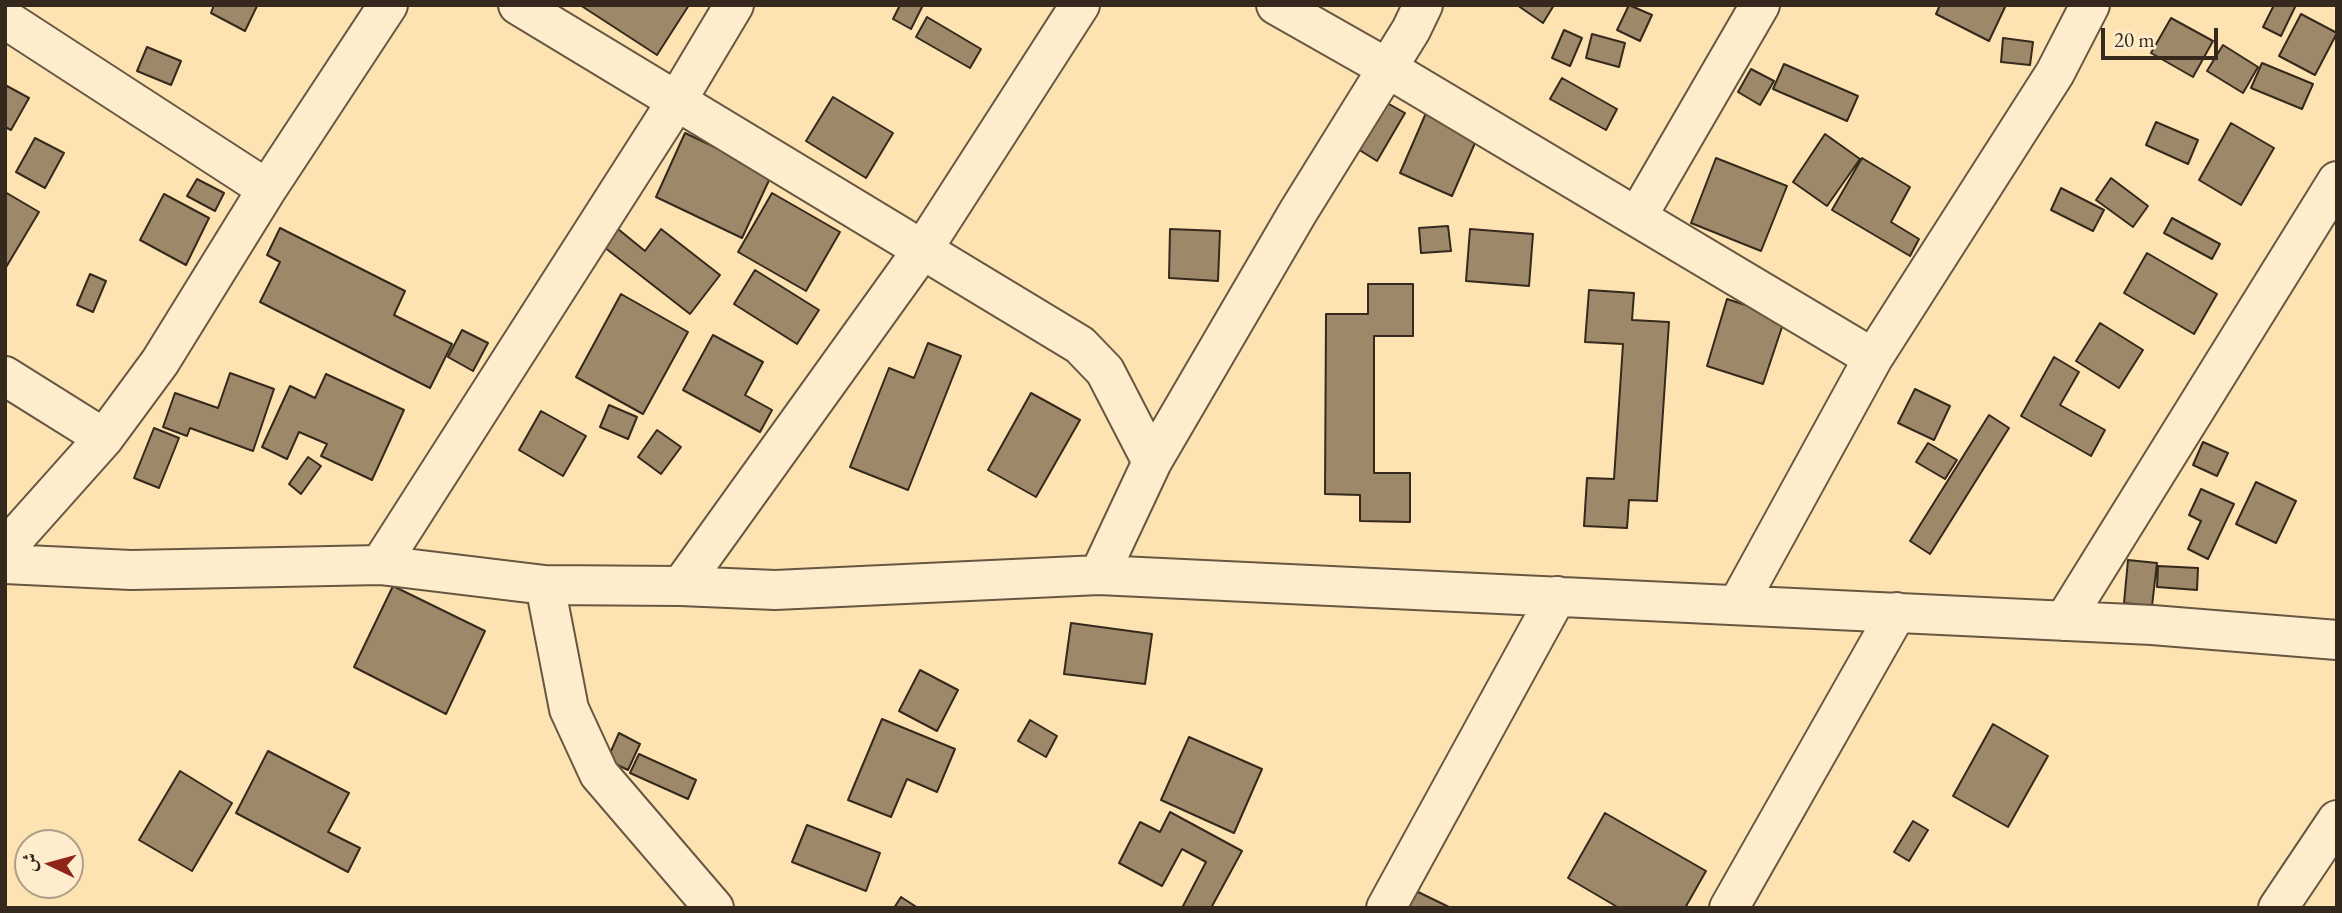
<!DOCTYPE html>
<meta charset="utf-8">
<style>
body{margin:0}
#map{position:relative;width:2342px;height:913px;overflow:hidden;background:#fde3b2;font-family:"EB Garamond",Amiri,serif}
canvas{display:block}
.frame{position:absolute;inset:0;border:7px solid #35281c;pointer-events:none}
.north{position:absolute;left:14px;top:829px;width:70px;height:70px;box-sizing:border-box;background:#feedcd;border:2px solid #ae9e86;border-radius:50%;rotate:275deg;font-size:19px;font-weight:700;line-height:28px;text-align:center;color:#35281c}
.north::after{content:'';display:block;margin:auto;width:24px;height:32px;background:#8f2418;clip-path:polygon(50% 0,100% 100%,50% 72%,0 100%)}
.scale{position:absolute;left:2101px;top:28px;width:117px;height:32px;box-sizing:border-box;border:4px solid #35281c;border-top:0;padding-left:9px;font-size:21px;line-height:24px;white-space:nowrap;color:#35281c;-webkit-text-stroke:5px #feedcd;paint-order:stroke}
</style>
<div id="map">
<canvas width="2342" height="913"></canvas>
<div class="frame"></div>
<div class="north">ش</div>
<div class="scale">20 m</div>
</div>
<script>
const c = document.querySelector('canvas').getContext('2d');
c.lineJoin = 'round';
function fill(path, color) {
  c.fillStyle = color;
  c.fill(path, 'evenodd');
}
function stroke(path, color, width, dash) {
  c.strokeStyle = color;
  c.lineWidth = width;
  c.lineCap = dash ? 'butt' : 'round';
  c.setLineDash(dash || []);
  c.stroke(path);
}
const building = new Path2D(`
 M214 5H256L257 6 245 31 211 13Z
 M580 5H689L657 55Z
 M900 5H923L911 29 893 19Z
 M1517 5H1554L1543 23Z
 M1629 5 1652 15 1640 41 1617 30Z
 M1940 5H2006L1989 41 1936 14Z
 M2274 5H2296L2281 36 2263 27Z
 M2301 14 2337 33 2315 75 2279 56Z
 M927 17 981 49 970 68 916 37Z
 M2171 18 2213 41 2193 77 2151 53Z
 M1564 30 1582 38 1570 66 1552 58Z
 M1592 34 1625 43 1619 67 1586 58Z
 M2003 38 2033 42 2030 65 2001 62Z
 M2223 45 2258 67 2243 93 2207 71Z
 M147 47 181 61 171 85 137 71Z
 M2262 63 2313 84 2302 109 2251 88Z
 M1784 64 1858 96 1847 121 1773 89Z
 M1751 69 1774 81 1760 105 1738 92Z
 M1562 78 1617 109 1606 130 1550 99Z
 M7 86 29 98 11 130 5 127V90Z
 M833 97 893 133 866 178 806 141Z
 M1380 99 1405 113 1377 161 1353 146Z
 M1426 113 1478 136 1452 196 1400 173Z
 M2156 122 2198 140 2188 164 2146 145Z
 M2231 123 2274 148 2241 205 2199 180Z
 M685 133 772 174 742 238 656 197Z
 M1825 134 1860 159 1827 206 1793 182Z
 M35 138 64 153 45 188 16 172Z
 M1716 158 1787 186 1761 251 1691 223Z
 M1862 158 1910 187 1891 222 1919 239 1910 256 1832 210Z
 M2111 178 2148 206 2133 227 2096 200Z
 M197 179 224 193 215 211 187 196Z
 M2061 188 2104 210 2093 231 2051 210Z
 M5 192 39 212 5 269Z
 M772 193 840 232 806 291 738 252Z
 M164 194 209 218 186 265 140 240Z
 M2172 218 2220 244 2212 259 2164 233Z
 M1448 226 1451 251 1421 253 1419 228Z
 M280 228 405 291 394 315 452 344 430 388 260 302 280 262 267 255Z
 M618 229 645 251 661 229 720 275 690 314 604 247Z
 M1170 229 1220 231 1218 281 1169 278Z
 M1470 229 1533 234 1529 286 1466 281Z
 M2147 253 2217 294 2194 334 2124 293Z
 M755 270 819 310 797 344 734 304Z
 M90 274 106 281 93 312 77 305Z
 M1368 284H1413V336H1374V473H1410V522L1360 521V495L1325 494 1326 314H1368Z
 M1589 290 1634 293 1632 320 1669 322 1657 501 1629 500 1627 528 1584 526 1587 478 1614 479 1623 344 1585 342Z
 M621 294 688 332 643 414 576 377Z
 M1727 299 1785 318 1763 384 1707 366Z
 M2100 323 2143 350 2119 388 2076 361Z
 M462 330 488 343 473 371 448 357Z
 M713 335 763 362 745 395 772 410 760 432 683 390Z
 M928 343 961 356 908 490 850 467 889 368 914 378Z
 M2054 357 2079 372 2060 405 2105 430 2091 456 2021 416Z
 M230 373 274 389 253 451 190 428 187 436 163 427 175 393 218 408Z
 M326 374 404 410 372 480 321 456 327 444 299 432 287 459 262 447 290 386 315 398Z
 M1915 389 1950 406 1934 440 1898 423Z
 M1031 393 1080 420 1036 497 988 470Z
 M609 405 637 417 628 439 600 427Z
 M541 411 586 436 563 476 519 450Z
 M1989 415 2009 428 1930 554 1910 541Z
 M154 428 179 438 159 488 134 478Z
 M657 430 681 447 661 474 638 457Z
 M2203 442 2228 453 2217 476 2193 465Z
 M1928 443 1957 460 1945 479 1916 462Z
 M308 457 321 466 301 494 289 484Z
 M2256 482 2296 501 2276 543 2236 524Z
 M2201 489 2234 504 2208 559 2188 549 2201 521 2189 515Z
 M2128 560 2157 563 2152 606 2124 603Z
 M2158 566 2198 568 2197 590 2157 587Z
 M393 586 485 631 446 714 354 667Z
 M1071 623 1152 634 1145 684 1064 674Z
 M920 670 958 690 937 731 899 711Z
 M882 719 955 749 937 792 907 779 891 817 848 800Z
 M1030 720 1057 736 1046 757 1018 741Z
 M1993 724 2048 756 2008 827 1953 796Z
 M619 733 640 744 628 770 607 760Z
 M1189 737 1262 769 1234 833 1161 800Z
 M268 751 349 793 328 832 360 848 348 872 236 813Z
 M639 754 696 780 688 799 630 773Z
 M180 771 232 803 192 871 139 840Z
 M1170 812 1242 851 1211 908H1182L1206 862 1182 849 1162 886 1119 863 1140 822 1160 832Z
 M1605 813 1706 871 1685 908H1619L1568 878Z
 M1913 821 1928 830 1909 861 1894 852Z
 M807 825 880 853 866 891 792 862Z
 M1414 890 1451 908H1406Z
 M901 897 918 908H894Z`);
const minor = new Path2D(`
 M518 5 1080 345 1105 371 1152 462
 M1276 5 1387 68 1873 358
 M5 19 267 189
 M1637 217 1760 5
 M5 376 104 438
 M5 549 104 438 160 362 267 189 388 5
 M5 564 131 570 380 565 545 585 681 586 775 590 1099 575 2152 625 2337 640
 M380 565 676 102 734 5
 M1099 575 1152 462 1298 212 1411 30 1423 5
 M545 585 569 709 599 774 714 908
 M681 586 923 249 1080 5
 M1738 604 1873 358 2055 73 2090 5
 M2064 621 2337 181
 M1386 908 1557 596
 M1729 908 1897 612
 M2278 908 2337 820`);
fill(building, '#9d896a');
stroke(building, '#35281c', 2);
stroke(minor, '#675742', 42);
stroke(minor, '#feedcd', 38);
</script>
